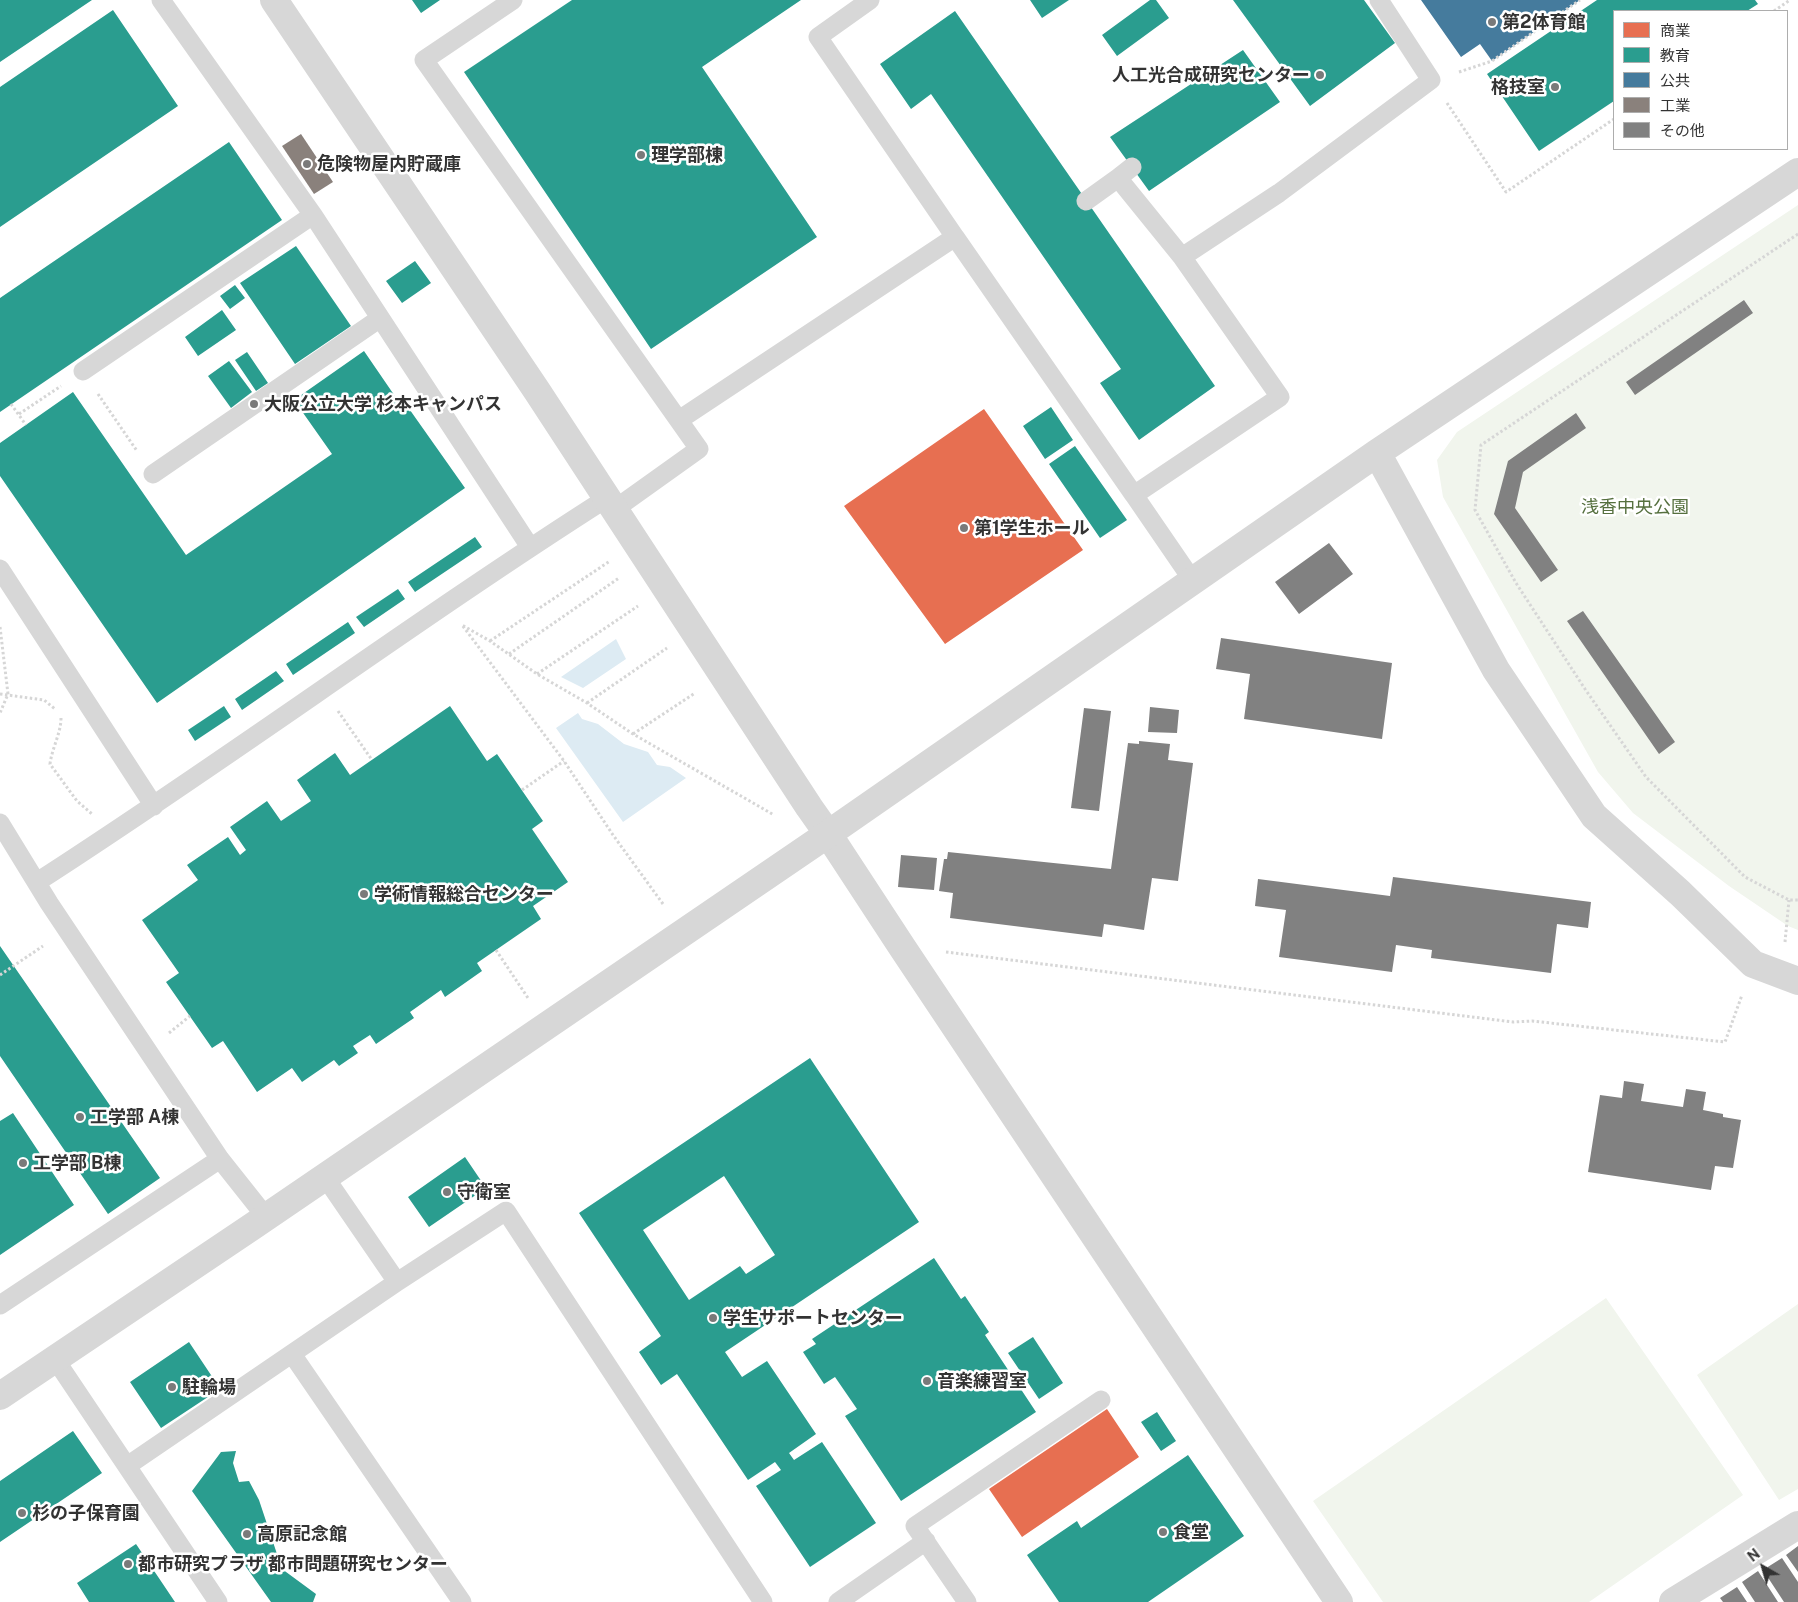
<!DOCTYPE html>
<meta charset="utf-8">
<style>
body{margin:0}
#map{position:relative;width:1798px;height:1602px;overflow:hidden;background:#fff;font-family:"Public Sans","Noto Sans JP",sans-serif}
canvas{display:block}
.legend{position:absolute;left:1613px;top:10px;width:175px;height:140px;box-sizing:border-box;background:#fff;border:1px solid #adadad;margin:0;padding:6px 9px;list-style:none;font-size:15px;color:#333}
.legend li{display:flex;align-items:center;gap:10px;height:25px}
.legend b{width:25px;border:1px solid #adadad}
.north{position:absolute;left:1738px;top:1542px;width:50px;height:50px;-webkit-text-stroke:4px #fff;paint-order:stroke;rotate:322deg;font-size:14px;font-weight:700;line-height:20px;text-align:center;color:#333}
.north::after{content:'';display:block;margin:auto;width:18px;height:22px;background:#333;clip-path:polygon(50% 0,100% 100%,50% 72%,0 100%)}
</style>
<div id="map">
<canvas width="1798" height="1602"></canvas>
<ul class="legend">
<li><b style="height:14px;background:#e76f51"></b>商業</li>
<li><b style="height:14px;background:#2a9d8f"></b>教育</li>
<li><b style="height:14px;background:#457b9d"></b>公共</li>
<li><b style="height:14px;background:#8a817c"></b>工業</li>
<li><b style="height:14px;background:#818181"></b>その他</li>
</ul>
<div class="north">N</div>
</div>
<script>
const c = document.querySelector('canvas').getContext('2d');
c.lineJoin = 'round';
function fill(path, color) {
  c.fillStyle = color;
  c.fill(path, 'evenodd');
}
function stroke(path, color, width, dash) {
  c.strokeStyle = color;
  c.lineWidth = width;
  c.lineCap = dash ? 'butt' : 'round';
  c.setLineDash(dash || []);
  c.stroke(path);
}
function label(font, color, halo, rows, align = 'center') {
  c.font = font + ' "Public Sans","Noto Sans JP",sans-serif';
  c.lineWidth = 5;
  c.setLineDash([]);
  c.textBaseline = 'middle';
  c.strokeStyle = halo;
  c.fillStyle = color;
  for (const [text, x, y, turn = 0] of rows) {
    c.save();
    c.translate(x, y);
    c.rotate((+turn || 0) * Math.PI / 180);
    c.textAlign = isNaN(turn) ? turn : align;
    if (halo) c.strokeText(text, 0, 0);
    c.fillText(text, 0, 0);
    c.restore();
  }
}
const green = new Path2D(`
 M1798 205V930L1788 926 1729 886 1633 813 1598 772 1443 497 1437 460 1457 432Z
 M1606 1298 1743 1495 1589 1602H1383L1313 1501Z
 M1798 1304V1489L1779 1500 1697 1375Z`);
const water = new Path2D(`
 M616 639 626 659 583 688 561 677Z
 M578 713 582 719 598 724 624 744 648 752 657 765 670 767 686 778 623 822 556 728Z`);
const shops = new Path2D(`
 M984 409 1083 550 945 644 844 506Z
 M1107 1409 1139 1457 1022 1537 989 1489Z`);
const schools = new Path2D(`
 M0 0H92L0 62Z
 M412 0H440L421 13Z
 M572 0H801L702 67 817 237 651 349 464 72Z
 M1030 0H1069L1042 18Z
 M1150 0H1156L1169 18 1117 56 1102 35Z
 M1233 0H1364L1395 43 1310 106Z
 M1597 0H1755L1758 4 1747 11H1614V101L1539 151 1487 74Z
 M113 10 178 106 0 227V87Z
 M955 11 1215 386 1139 440 1100 383 1121 369 931 94 911 109 880 64Z
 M1243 50 1280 102 1149 191 1110 137Z
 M229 142 282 220 0 412V298Z
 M296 246 351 326 295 364 240 283Z
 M415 261 431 283 402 303 386 281Z
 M235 285 245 298 230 309 220 296Z
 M222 310 236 330 198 356 185 337Z
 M364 351 401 405 405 403 465 488 157 703 0 476V443L73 392 186 555 332 454 294 400Z
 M247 352 268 383 256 391 235 360Z
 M229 361 252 392 231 408 208 376Z
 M1051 407 1073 440 1045 459 1023 426Z
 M1075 446 1127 520 1100 538 1049 464Z
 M475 537 482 547 415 592 408 582Z
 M398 589 405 599 364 627 356 617Z
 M348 622 355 633 293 675 286 664Z
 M276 671 284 681 242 710 235 699Z
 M224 706 231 717 195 741 188 730Z
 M450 706 487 761 497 754 543 821 532 829 568 882 533 906 541 919 477 963 482 971 445 997 441 990 410 1012 414 1018 376 1044 370 1035 353 1046 358 1053 339 1066 334 1060 302 1082 292 1068 257 1092 223 1041 212 1048 166 982 179 973 142 920 198 880 187 865 228 837 240 855 246 850 230 827 267 801 281 821 311 801 297 780 335 753 350 775Z
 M0 946 160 1178 108 1214 0 1056Z
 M810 1058 919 1222 725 1352 742 1377 767 1361 816 1434 789 1453 794 1460 822 1442 876 1523 810 1567 756 1486 781 1470 775 1462 748 1480 677 1374 661 1385 639 1352 661 1336 579 1213ZM724 1176 775 1255 746 1274 740 1266 689 1300 643 1230Z
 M13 1113 74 1205 0 1255V1121Z
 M465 1157 486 1188 429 1227 408 1197Z
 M934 1258 961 1299 965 1296 989 1332 985 1335 1036 1412 901 1501 845 1416 857 1409 835 1377 824 1384 803 1352 816 1344 812 1339Z
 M1033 1337 1063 1383 1039 1399 1008 1353Z
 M189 1342 213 1378 207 1382 214 1393 161 1428 130 1382Z
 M1157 1412 1176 1441 1161 1451 1141 1422Z
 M73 1431 102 1473 0 1542V1481Z
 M236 1451 233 1463 239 1482 249 1481 259 1500 282 1569 316 1594 313 1602H271L192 1491 221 1452Z
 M1188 1455 1244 1536 1148 1602H1059L1027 1555 1077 1521 1081 1528Z
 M136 1544 175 1602H89L77 1583Z`);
const public = new Path2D(`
 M1421 0H1580L1492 61 1480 44 1461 57Z`);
const industry = new Path2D(`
 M301 134 333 182 314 194 282 146Z`);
const building = new Path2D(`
 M1744 300 1753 313 1635 395 1626 382Z
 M1576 413 1586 428 1523 472 1515 508 1558 570 1541 582 1494 514 1508 461Z
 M1329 543 1353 574 1299 614 1275 582Z
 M1583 611 1675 742 1659 754 1567 621Z
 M1221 638 1392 663 1382 739 1244 719 1250 674 1216 669Z
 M1150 707 1179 710 1177 733 1148 732Z
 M1084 708 1111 711 1099 811 1071 808Z
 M1139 741 1170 744 1168 760 1193 763 1178 881 1152 878 1144 930 1104 924 1102 937 950 918 953 893 939 891 944 859H947L948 852 1111 869 1128 743 1139 744Z
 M901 855 937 858 934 890 898 887Z
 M1393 877 1591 902 1588 928 1557 924 1551 973 1431 958 1432 950 1396 945 1392 972 1279 957 1286 910 1255 906 1258 879 1390 896Z
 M1624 1081 1644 1084 1641 1101 1683 1107 1686 1089 1706 1092 1703 1110 1723 1114V1117L1741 1120 1733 1168 1715 1166 1711 1190 1588 1172 1600 1095 1622 1098Z
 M1798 1546V1572L1786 1555Z
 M1782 1558 1798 1582V1602H1784L1763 1570Z
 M1758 1571 1778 1602H1755L1742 1582Z
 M1737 1587 1747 1602H1723L1720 1598Z`);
const path = new Path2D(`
 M1774 11 1790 0
 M1459 72 1492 61 1580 0
 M1447 103 1506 192 1614 119
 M1798 234 1481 445 1475 510 1516 583 1585 689 1646 777 1745 877 1789 900H1798
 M98 394 137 451
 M11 404 26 425
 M19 414 61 386
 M0 627 8 694 0 713
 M490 641 610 561
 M509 654 619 578
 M537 674 638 606
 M0 694 44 700 55 709
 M587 703 667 648
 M338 711 372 760
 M61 718C61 733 52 748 50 764L77 801 92 814
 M633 734 695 693
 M522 790 564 761
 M663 904 613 835 564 761 462 625 490 641 537 674 587 703 633 734 774 815
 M1785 942 1789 900
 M496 950 528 998
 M946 952 1513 1022 1532 1021 1725 1042 1742 995
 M0 975 43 946
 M169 1033 190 1016`);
const service = new Path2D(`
 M161 0 313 215 530 547
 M513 0 424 60 699 449 615 509
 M1118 178 1132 167
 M1086 201 1118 178 1182 257
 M955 237 1134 495 1280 397 1182 257 1279 193 1431 80 1379 0
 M83 371 313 215
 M679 420 955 237 818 37 870 0
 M153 474 379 319
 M1134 495 1193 581
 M0 569 154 806
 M0 823 49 903 220 1159 266 1217
 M37 882C230 758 414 621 607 498
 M325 1177 397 1282
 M0 1305 220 1159
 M292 1354 462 1602
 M55 1359 218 1602
 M127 1466 397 1282 506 1211 763 1602
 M838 1602 926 1541
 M967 1602 915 1526 1101 1400`);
const minor = new Path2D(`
 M274 0 537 391 809 807 828 834 902 947 1339 1602
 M1673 1602 1798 1525`);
const tertiary = new Path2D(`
 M1377 453 1496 670 1594 816 1680 893 1753 964 1798 981
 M0 1396 253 1226 828 834 1377 453 1798 172`);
const markers = [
 [1492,22,5,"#7a7a7a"],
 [1320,75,5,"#7a7a7a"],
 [1555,87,5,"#7a7a7a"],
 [641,155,5,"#7a7a7a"],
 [307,164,5,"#7a7a7a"],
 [254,404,5,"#7a7a7a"],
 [964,528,5,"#7a7a7a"],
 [364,894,5,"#7a7a7a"],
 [80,1117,5,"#7a7a7a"],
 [23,1163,5,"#7a7a7a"],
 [447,1192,5,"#7a7a7a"],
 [713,1318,5,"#7a7a7a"],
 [927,1381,5,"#7a7a7a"],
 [172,1387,5,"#7a7a7a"],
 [22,1513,5,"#7a7a7a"],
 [1163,1532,5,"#7a7a7a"],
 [247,1534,5,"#7a7a7a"],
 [128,1564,5,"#7a7a7a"]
];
const poiNames = [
 ["第2体育館",1502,22],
 ["人工光合成研究センター",1310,75,"right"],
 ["格技室",1545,87,"right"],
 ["理学部棟",651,155],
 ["危険物屋内貯蔵庫",317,164],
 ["大阪公立大学 杉本キャンパス",264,404],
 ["第1学生ホール",974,528],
 ["学術情報総合センター",374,894],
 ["工学部 A棟",90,1117],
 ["工学部 B棟",33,1163],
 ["守衛室",457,1192],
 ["学生サポートセンター",723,1318],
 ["音楽練習室",937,1381],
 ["駐輪場",182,1387],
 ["杉の子保育園",32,1513],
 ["食堂",1173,1532],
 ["高原記念館",257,1534],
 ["都市研究プラザ 都市問題研究センター",138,1564]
];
const parkNames = [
 ["浅香中央公園",1635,507]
];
fill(green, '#f1f5ed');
fill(water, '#ddebf3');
fill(shops, '#e76f51');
fill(schools, '#2a9d8f');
fill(public, '#457b9d');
fill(industry, '#8a817c');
fill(building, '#818181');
stroke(path, '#d6d6d6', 3, [2.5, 2.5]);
stroke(service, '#d7d7d7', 19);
stroke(minor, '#d7d7d7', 28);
stroke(tertiary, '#d7d7d7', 28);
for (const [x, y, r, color] of markers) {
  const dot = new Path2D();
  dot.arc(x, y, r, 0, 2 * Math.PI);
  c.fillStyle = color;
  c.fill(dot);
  stroke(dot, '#fff', 2);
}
label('bold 18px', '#333', '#fff', poiNames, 'left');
label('18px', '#56703f', '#fff', parkNames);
</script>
